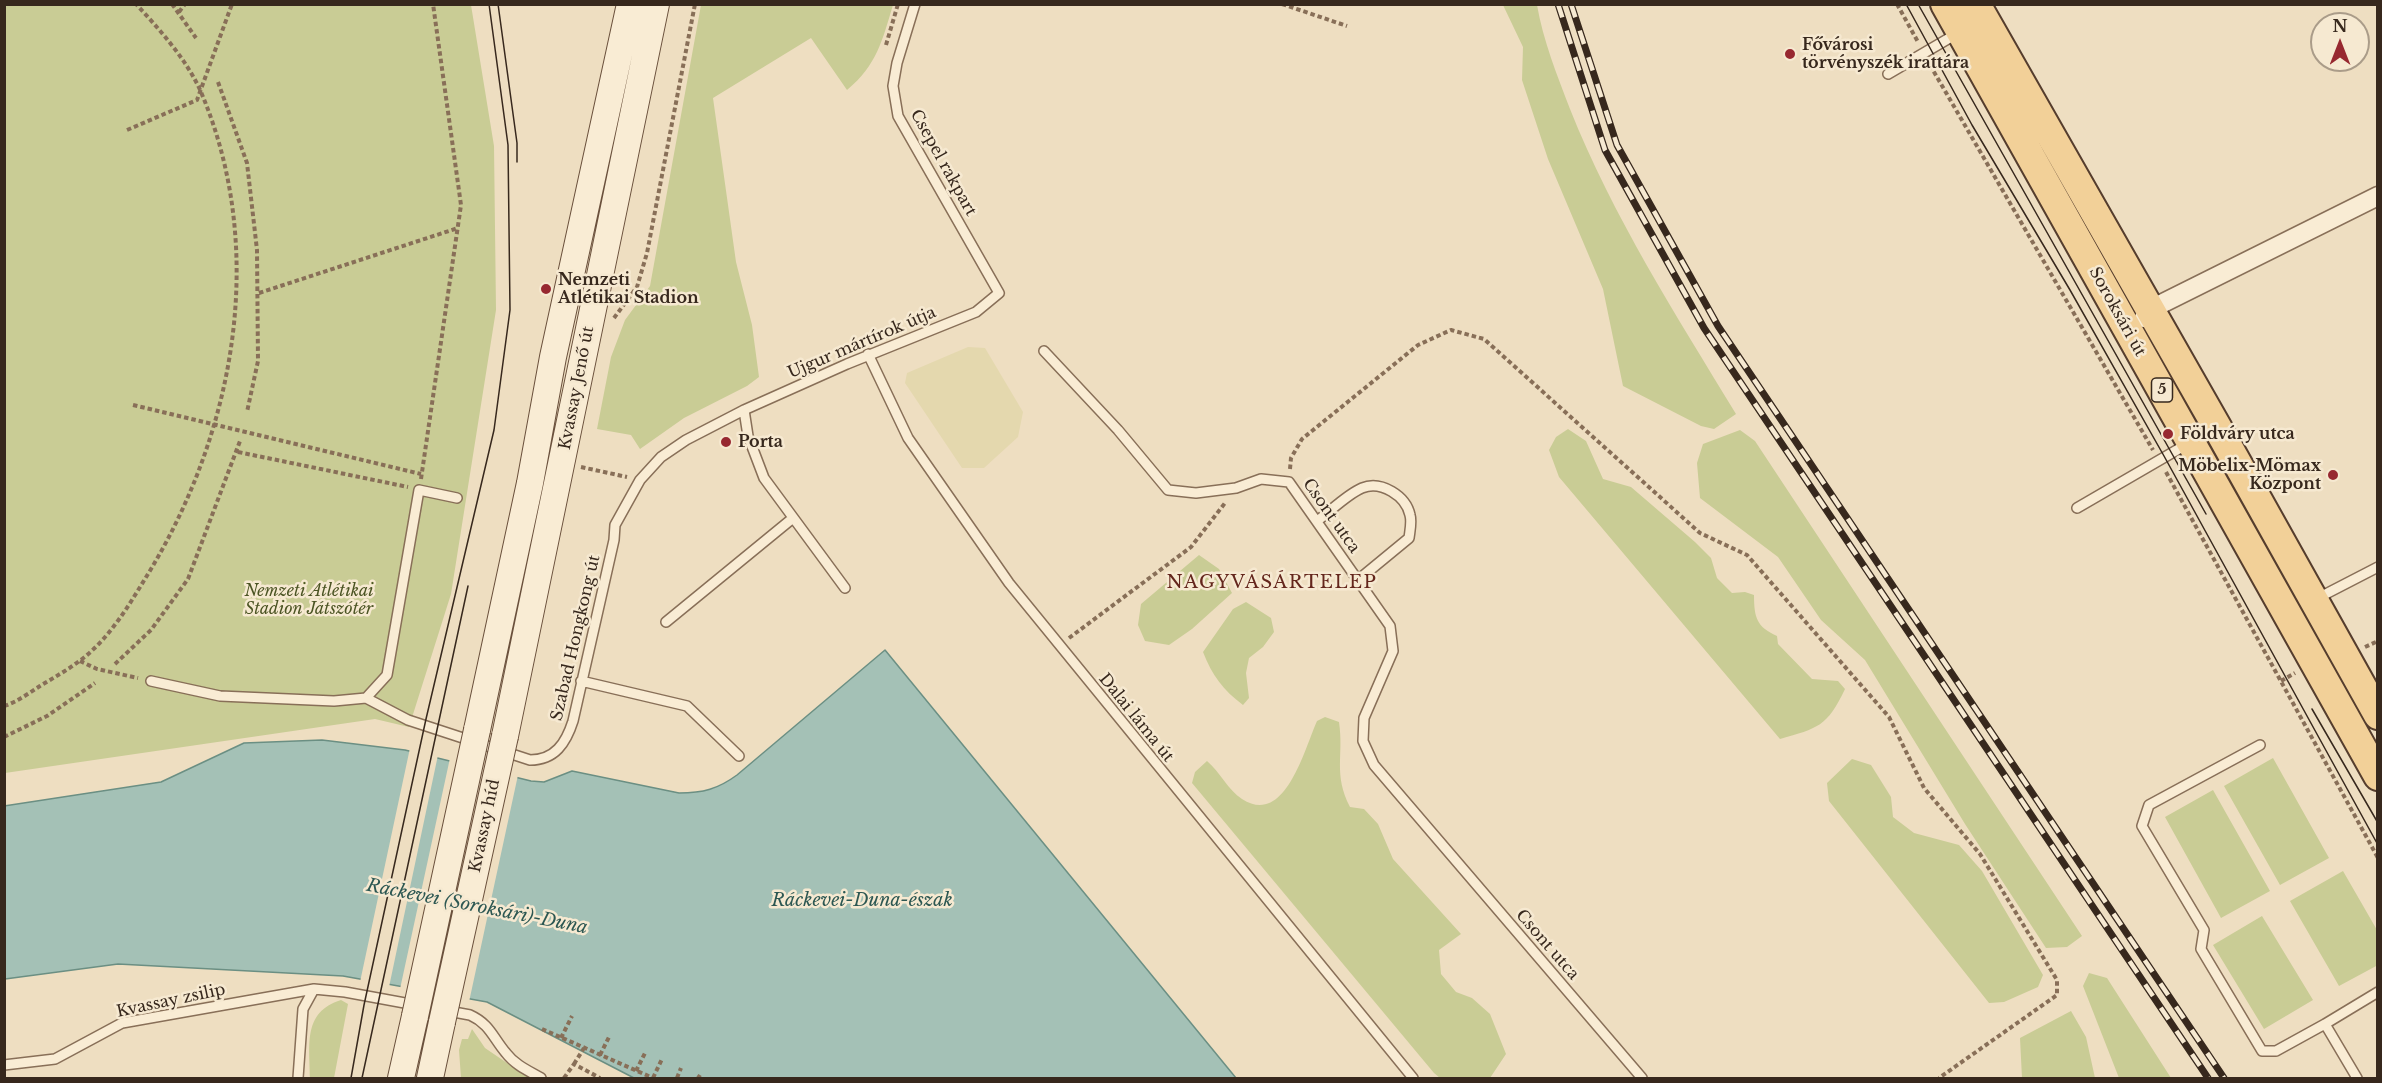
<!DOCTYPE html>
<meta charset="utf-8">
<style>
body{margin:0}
#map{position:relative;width:2382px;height:1083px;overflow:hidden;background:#eedec1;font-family:"Libre Baskerville",serif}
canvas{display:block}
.frame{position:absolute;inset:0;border:6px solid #37281d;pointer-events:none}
.north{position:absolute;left:2310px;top:12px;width:60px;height:60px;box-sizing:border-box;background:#f6e9d1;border:2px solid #aa9c89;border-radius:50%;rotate:0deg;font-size:16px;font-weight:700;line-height:24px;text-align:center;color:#37281d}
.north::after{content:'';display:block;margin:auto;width:21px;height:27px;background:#972830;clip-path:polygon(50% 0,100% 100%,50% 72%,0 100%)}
</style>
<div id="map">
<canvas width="2382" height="1083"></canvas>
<div class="frame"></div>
<div class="north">N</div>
</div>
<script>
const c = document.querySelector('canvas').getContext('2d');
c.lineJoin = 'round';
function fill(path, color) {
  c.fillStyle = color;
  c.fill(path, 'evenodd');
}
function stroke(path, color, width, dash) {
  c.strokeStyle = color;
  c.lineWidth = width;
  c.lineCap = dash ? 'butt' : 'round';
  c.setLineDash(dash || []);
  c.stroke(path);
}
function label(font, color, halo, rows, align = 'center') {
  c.font = font + ' "Libre Baskerville",serif';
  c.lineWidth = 5;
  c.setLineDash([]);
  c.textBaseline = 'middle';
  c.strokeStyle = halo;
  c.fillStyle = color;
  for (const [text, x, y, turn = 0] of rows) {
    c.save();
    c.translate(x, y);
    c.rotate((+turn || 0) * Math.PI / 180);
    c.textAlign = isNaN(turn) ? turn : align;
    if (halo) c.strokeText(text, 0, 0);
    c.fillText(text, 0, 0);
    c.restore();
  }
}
const farmland = new Path2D(`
 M968 347 985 348 1023 412 1018 437 984 468H962L905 383 907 373Z`);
const green = new Path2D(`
 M4 5H471L494 146 496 310 451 594 409 727 375 719 5 773Z
 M701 5H893C882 41 877 65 847 90L811 38 713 98 736 262 752 325 759 377 747 386 684 418 640 449 631 435 597 429 611 357 625 320 650 286Z
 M1503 5H1537C1543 40 1557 75 1570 109 1613 217 1676 315 1736 414L1714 429 1701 426 1623 386 1603 289 1548 159 1522 80 1523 47Z
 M1568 429 1586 441 1603 479 1631 487 1695 542 1711 558 1717 578 1732 593 1745 592 1754 595C1754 618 1757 627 1777 636L1778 644 1812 679 1838 681 1845 689C1827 727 1818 728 1780 739L1559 477 1549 450 1556 437Z
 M1740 430 1755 441 2082 936 2067 947 2046 948 1965 824 1865 660 1821 620 1778 557 1700 498 1697 463 1703 444Z
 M1199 555 1219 569 1232 593 1192 629 1169 645 1145 641 1138 625 1141 604Z
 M1246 602 1271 618 1274 632 1263 647 1249 658 1246 673 1249 698 1243 705C1223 690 1212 675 1203 652L1233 609Z
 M1325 717 1339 722C1344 756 1333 774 1350 807L1364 809 1378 824 1393 859 1461 934 1439 950 1441 974 1456 992 1472 998 1490 1014 1506 1054 1490 1078H1440L1434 1073 1192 783 1195 772 1207 761C1220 772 1228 790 1242 799 1285 827 1304 750 1317 721Z
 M2273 758 2329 858 2280 885 2224 786Z
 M1852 759 1871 765 1891 797 1893 817 1914 833 1959 845 1982 871 2043 975 2038 987 2004 1002 1989 1003 1829 801 1827 783Z
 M2213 790 2270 891 2221 918 2165 817Z
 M2343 871 2377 930 2378 965 2339 986 2290 901Z
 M2262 916 2313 1000 2264 1029 2213 945Z
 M2089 973 2107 978 2171 1078H2119L2083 986Z
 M341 1000 348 1004 334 1078H310C310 1046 302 1012 341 1000Z
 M2071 1011 2086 1037 2095 1078H2022L2020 1038Z
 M472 1029 485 1048 529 1078H461L459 1050 462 1039H468Z`);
const water = new Path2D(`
 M885 650 1236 1078H634L487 1002 343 976 118 964 5 979 4 806 161 782 244 743 322 740 405 750 531 781 544 782 572 771 679 793C703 793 718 789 737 775Z`);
const pier = new Path2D(`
 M410 748 438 755 389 987 360 982Z
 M450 758 518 775 469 1002 400 989Z`);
const path = new Path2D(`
 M172 4 196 38
 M1282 4 1347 26
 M1897 4 1918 42
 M179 12 185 4
 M886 45 898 4
 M1930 65 2153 450
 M218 82 247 163 257 250 258 361 247 412
 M127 130 197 100 232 4
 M259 293 458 228
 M614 318 637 287 647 253 695 4
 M133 405 421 474
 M238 452 408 487
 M581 467 627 477
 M1290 469 1291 458 1302 439 1418 345 1451 330 1484 339 1700 533 1747 555 1889 717 1924 788 1980 854 2057 980V995L1939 1078
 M2166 472 2378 858
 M421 479 461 205 433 4
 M1069 638 1191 547 1225 503
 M2365 647 2378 641
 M80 661 97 669 138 678
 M115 664 151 630 188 579 240 441
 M2281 681 2295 673
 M4 706C17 702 29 693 40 686 53 678 66 671 78 662 109 640 129 605 148 574 235 431 268 250 201 92 187 60 160 30 136 4
 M4 737 47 716 95 683
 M542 1029 653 1078
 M561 1038 572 1016
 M600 1055 610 1035
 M574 1064 584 1048
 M636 1071 646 1051
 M564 1078 574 1064 600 1078
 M653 1078 662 1059
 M677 1078 681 1068
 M698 1078 700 1075`);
const lane = new Path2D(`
 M1888 74 1958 33
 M1044 351 1118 430 1168 490 1196 493 1236 488 1261 479 1289 482 1390 626 1393 651 1364 718 1363 741 1374 765 1642 1078
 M868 354 908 438 1009 583 1413 1078
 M744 410 748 436 764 478 845 588
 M2077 508 2189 443
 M1317 521C1331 511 1346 495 1362 488 1381 480 1406 496 1410 515 1412 522 1410 530 1409 538L1358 580
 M2316 599 2378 567
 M666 622 793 518
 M151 681 220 696 334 701 366 698 387 675 419 490 457 498
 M581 681 687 706 739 756
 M366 698 408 720 530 760C555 760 566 743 573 721L614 540 615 525 640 480 661 457 686 440 744 410 847 364 976 312 999 293 898 116 893 86 897 63 915 4
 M2260 745 2149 805 2142 826 2204 930 2201 949 2262 1051H2276L2325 1024 2357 1078
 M2325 1024 2378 992
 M4 1065 55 1059 122 1023 314 989 345 992 470 1015C490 1024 493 1038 506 1053 515 1065 529 1071 541 1078
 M298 1078 303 1009 314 989`);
const street = new Path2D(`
 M2144 318 2149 310 2378 196`);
const secondary = new Path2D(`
 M477 730 530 483 553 357 630 4
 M505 736 656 4
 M401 1078 415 1016
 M430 1078 442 1022`);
const primary = new Path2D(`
 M1945 4 2378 776
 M1976 4 2217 427 2378 715`);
const tram = new Path2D(`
 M498 4 517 143V162
 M1906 4 1972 125 2070 290 2164 456 2378 845
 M1918 4 2206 514
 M2312 709 2378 823
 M351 1078 364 1005 426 719 494 430 510 310 508 145 489 4
 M362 1078 468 586`);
const rail = new Path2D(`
 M1558 4 1605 150 1704 328 2208 1078
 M1571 4 1617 145 1718 326 2224 1078`);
const secondaryBridge = new Path2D(`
 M415 1016 477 730
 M442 1022 505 736`);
const markers = [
 [1790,54,6,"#972830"],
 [546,289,6,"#972830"],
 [2168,434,6,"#972830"],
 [726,442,6,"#972830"],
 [2333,475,6,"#972830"]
];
const shields = [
 [2162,390,21]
];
const shieldNames = [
 ["5",2162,390]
];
const poiNames = [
 ["Fővárosi",1802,45],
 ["törvényszék irattára",1802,63],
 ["Nemzeti",558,280],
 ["Atlétikai Stadion",558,298],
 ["Földváry utca",2180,434],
 ["Porta",738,442],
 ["Möbelix-Mömax",2321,466,"right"],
 ["Központ",2321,484,"right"]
];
const streetNames = [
 ["Csepel rakpart",943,163,61],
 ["Soroksári út",2117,312,61],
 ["Ujgur mártírok útja",862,343,-23],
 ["Kvassay Jenő út",577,388,-79],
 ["Csont utca",1331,516,55],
 ["Szabad Hongkong út",576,638,-77],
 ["Dalai láma út",1136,718,51],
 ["Kvassay híd",485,826,-78],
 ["Csont utca",1547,945,49],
 ["Kvassay zsilip",171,1001,-12]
];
const parkNames = [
 ["Nemzeti Atlétikai",309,591],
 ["Stadion Játszótér",309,609]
];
const neighbourhoodNames = [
 ["NAGYVÁSÁRTELEP",1272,583]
];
const waterNames = [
 ["Ráckevei-Duna-észak",862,901],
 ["Ráckevei (Soroksári)-Duna",477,907,11]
];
fill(farmland, '#e4d8ae');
fill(green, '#c9cc95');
fill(water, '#a4c1b6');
stroke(water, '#6b8f83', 1.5);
fill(pier, '#eedec1');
stroke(lane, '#886f58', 12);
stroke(street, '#886f58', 21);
stroke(secondary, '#6a503c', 28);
stroke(primary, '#553d2d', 32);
stroke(path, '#886f58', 4, [4.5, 3]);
stroke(lane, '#f9ecd4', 9);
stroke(street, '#f9ecd4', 18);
stroke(secondary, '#f9ecd4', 26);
stroke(primary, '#f2d098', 28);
stroke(tram, '#37281d', 1.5);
stroke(rail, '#37281d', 7);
stroke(rail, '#f6e9d1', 4.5, [14]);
stroke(secondaryBridge, '#6a503c', 28, []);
stroke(secondaryBridge, '#f9ecd4', 26);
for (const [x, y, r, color] of markers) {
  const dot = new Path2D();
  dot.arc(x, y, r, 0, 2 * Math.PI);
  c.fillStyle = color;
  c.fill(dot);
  stroke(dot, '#f6e9d1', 2);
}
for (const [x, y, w] of shields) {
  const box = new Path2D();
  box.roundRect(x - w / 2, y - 12, w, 24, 4.5);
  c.fillStyle = '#f6e9d1';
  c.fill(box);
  stroke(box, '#37281d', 1.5);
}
label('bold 15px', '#37281d', null, shieldNames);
label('bold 16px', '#37281d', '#f6e9d1', poiNames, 'left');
label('16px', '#37281d', '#f6e9d1', streetNames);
label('italic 16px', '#4b5423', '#f6e9d1', parkNames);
c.letterSpacing = '1.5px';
label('18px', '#64261c', '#f6e9d1', neighbourhoodNames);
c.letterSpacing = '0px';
label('italic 18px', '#2c5752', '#f6e9d1', waterNames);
</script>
